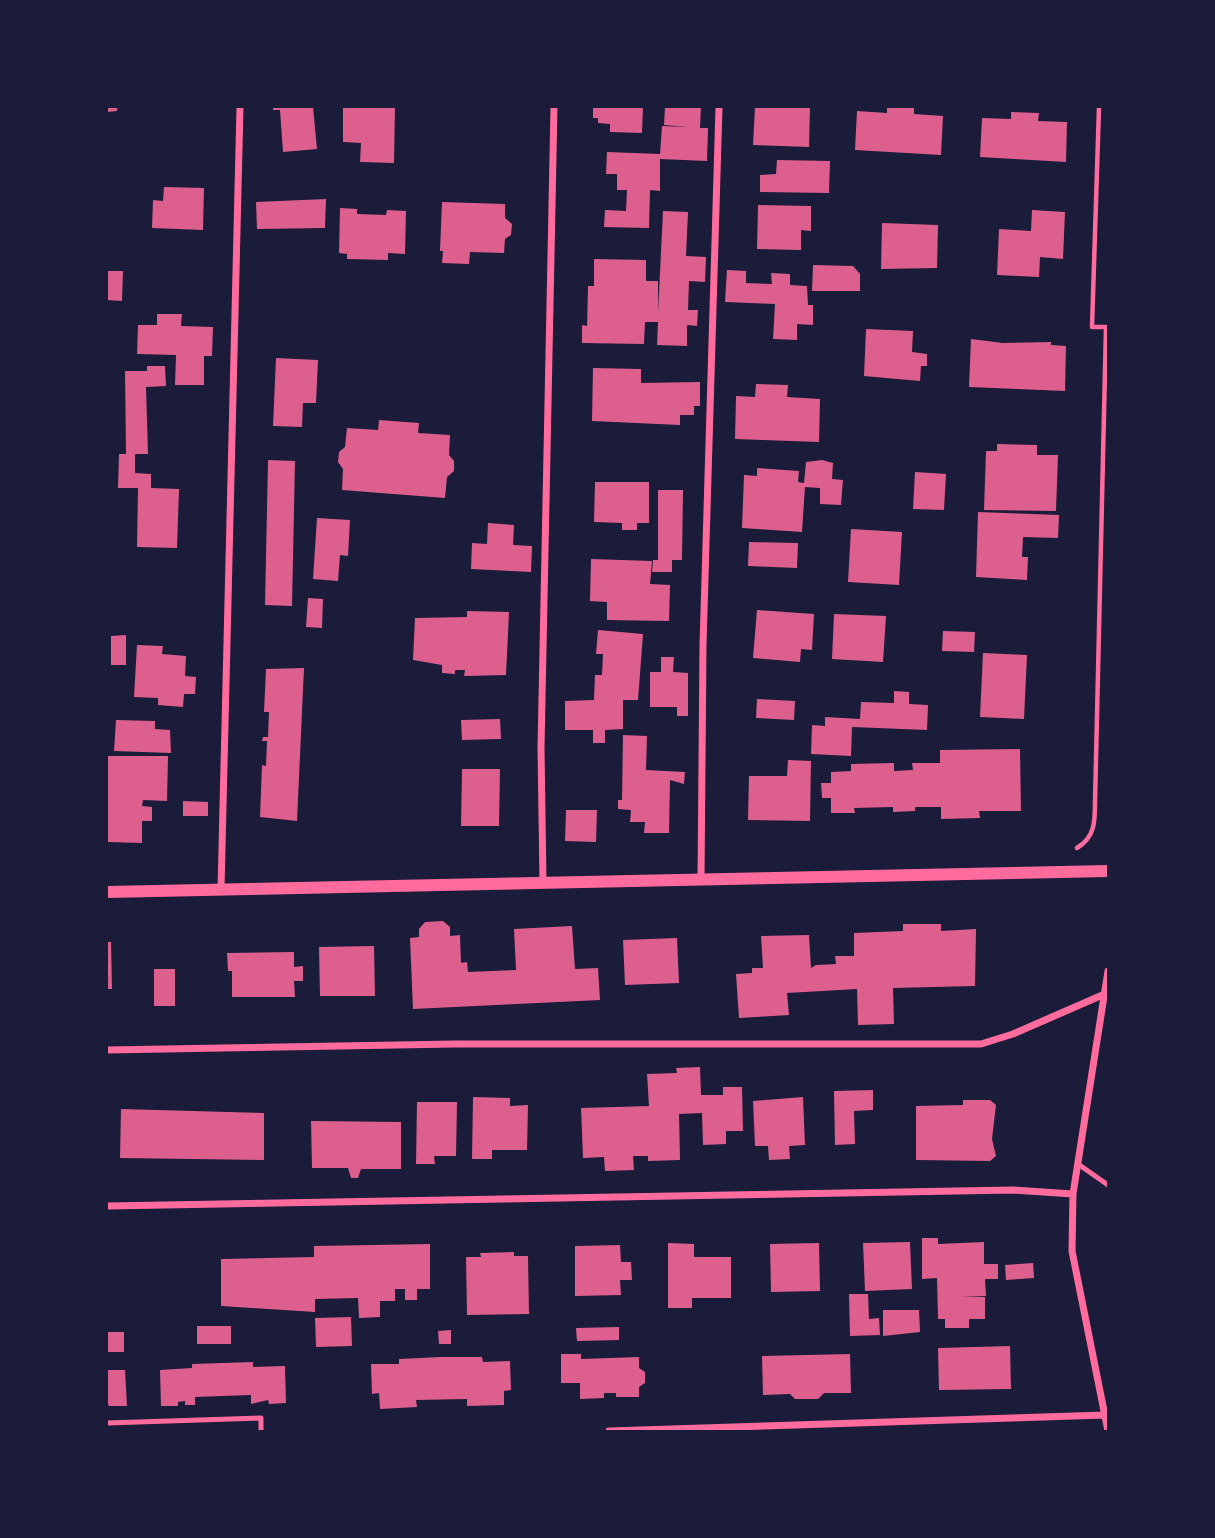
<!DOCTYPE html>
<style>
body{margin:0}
#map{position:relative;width:1215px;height:1538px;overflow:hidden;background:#1b1b3a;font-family:Jost,sans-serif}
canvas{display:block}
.frame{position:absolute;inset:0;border:108px solid #1b1b3a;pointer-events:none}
</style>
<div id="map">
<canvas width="1215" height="1538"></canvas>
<div class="frame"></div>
</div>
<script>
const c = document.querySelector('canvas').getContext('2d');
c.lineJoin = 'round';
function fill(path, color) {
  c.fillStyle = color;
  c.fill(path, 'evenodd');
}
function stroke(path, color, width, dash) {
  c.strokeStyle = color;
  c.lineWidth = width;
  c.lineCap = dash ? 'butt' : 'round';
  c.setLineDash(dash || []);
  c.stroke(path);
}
const building = new Path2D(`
 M107 107H117V111L107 112Z
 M273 107H313L317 149 283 152 280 110H273Z
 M343 107H395L394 163 360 162 361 143 343 142Z
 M593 107H643L642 133 610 132V124L598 123V118H593Z
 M665 107H701L700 128H708L707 161 660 159V191L650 190 649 228 604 227 605 210 626 211 627 190H617V174H606L607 152 660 154 662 126 688 127 664 125Z
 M755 107H810L809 147 753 145Z
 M887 107H914V114L943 116 941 155 855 150 857 111 887 113Z
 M1011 112 1039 113 1038 121 1067 122 1066 162 980 157 982 118 1011 119Z
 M777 160 830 161 829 193 760 192V175L776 174Z
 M164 187 204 188 203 230 152 228 153 200 163 201Z
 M326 199 325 228 257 229 256 202Z
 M442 202 505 204V218L512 224 511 235 505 239 504 253 470 252 469 264 442 263 443 251H440Z
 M758 205 811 206V231L801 230V250L757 249Z
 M340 208 357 209V214L386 215 387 210 406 211 405 254 388 253V260L347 259V254L339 253Z
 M1032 210 1065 212 1063 259 1040 257 1039 277 997 275 999 229 1031 231Z
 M663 211 688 212 686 256 706 257 705 282 689 281 688 310H698L697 326 687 325V346L657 345 658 322H645L644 344 582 343V325L587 326 588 286H594V259L646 260V281H658V313Z
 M882 223 938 225 937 268 881 269Z
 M813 265 853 266 860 274V291H812Z
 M727 270 746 271V283L772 284 771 273 790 274V285L807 286 808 305H813V325L797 324V340L773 339 775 304 725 302Z
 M107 271H123L122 301 107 300Z
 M157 314H182L181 326 213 327 212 356H204V385H175L176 355 137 354 138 325H157Z
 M866 329 913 331 912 352 927 354V366H921L920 381 864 376Z
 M971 339 1003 343 1051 342V345L1066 346 1065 391 969 387Z
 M276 358 318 360 316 403H303L302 427 273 426Z
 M147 366H165L166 386 146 387 148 454H135V473L151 474V488L179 489 177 548 137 547 138 488H118L119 454H126L125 371H147Z
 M593 368 641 369V383L700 382V406H694V415H680V425L592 421Z
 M756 384 788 385 787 397 820 399 819 442 735 439 736 396 755 397Z
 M379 420 419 423 418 433 450 435 449 455 454 461V471L447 477 445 498 342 490 343 469 338 462 339 452 345 447 347 428 378 430Z
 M997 444 1037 445V455H1058L1056 511 984 510 986 451H997Z
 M268 460 295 461 292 606 265 605Z
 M822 460 833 463 832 479 843 480 841 505 820 504V488L805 487 802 532 742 528 744 475 757 476V468L799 471 798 482 804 483 806 462Z
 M915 472 946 474 944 510 913 509Z
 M595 482H649V523H637V530H622V523L594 522Z
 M658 490H683L682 560H672V572H652L653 560H658Z
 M978 512 1059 515 1058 538 1023 537 1022 557H1028L1027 580 976 577Z
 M317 518 350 520 348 556 340 555 338 581 313 579Z
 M488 523 514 525 513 545 532 546 531 572 471 569 472 543 487 544Z
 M851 529 902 532 899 585 848 582Z
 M749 542 798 543 797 568 748 566Z
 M591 559 652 561 650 584 670 585 669 621 607 620V602L590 601Z
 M308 598 323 599 322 628 306 627Z
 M757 610 814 614 812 650 801 649 800 662 753 658Z
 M467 611 509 612 506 675 464 676 465 670H455V674L442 673V665L413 660 415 618 467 617Z
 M834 614 886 616 883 662 832 659Z
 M598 630 643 634 638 700H623V729L605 730V743H593V730H565V701L594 700 595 675H602L603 654H596Z
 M943 631 975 632 974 652 942 651Z
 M126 635V665H111V636Z
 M137 645 163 646 162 654 186 656 185 676 196 677 195 694H184L183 707 158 705V698L134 697Z
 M983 653 1027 655 1024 719 980 717Z
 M661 657H674L673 672 688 673V716H677V707H650V672H661Z
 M304 668 297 821 260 817 262 765 266 766 267 741H262L263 737H268L269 712H264L266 669Z
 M894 691 909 692V704L928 705 927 730 852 727 851 756 811 754 812 725 825 726V717L860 719 861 702 894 703Z
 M757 699 795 701 794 720 756 718Z
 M500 719 501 739 462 740 461 720Z
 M116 720 155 721V729L170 730 171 753 114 751Z
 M623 735 647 736 646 770 685 772 684 784 670 780 669 833H644L645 822H630L631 810 618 809V800H622Z
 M1020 749 1021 811H979L980 818 941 819V807H915V811L893 812V807L854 808 855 813H831V798H822L821 783H831V772L851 771V764L894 763V771L913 770 912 763H940V750Z
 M107 756H168L167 801 143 800 142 806 152 807V821H142V843L107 842Z
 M788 760 811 761 810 821 748 820 749 776H787Z
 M462 769H500L499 826H461Z
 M183 801 208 802V816H183Z
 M566 810H597L596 842 565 841Z
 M443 921 450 927V936L460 935 461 963 467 962 468 972 516 970 514 929 572 926 575 969 598 968 600 1000 413 1009 410 938 419 937V929L425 922Z
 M903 924H941V931L976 929 975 986 893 988 894 1024 858 1025 857 989 787 993 789 1015 739 1018 736 974 752 973V968H763L761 936 809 935 811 968 816 965 836 964 835 956H854V933L903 931Z
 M677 938 679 983 625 985 623 940Z
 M107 942H111L112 989H107Z
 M374 946 375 996H320L319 947Z
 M294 952V967L303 966V981H294L295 997H232V971H228L227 953Z
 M154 969H175V1006H154Z
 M700 1067 701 1095H723V1087H742L743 1131H726V1144L703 1145 702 1113 679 1114 680 1160 648 1161V1156H633L634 1170 605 1171 604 1157 583 1158 581 1108 649 1106 647 1074 677 1073 676 1068Z
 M873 1090V1110L854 1111 855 1144 835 1145 834 1091Z
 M473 1097 510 1098V1106L528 1105 527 1150H492V1159H472Z
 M803 1097 805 1145 789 1146 790 1159 769 1160 768 1146H755L753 1101Z
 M963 1100H990L996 1105 992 1139 996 1156 990 1161 916 1160V1106L963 1105Z
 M417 1102H457L456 1156H434L435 1164H416Z
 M121 1109 264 1113V1160L120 1158Z
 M311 1121 401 1122V1169H361L358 1178H351L348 1168H312Z
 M922 1238H938V1244L984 1242V1264H998V1279H985L986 1296 961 1297H985V1319H969V1328H945V1319H938L937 1278 922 1279Z
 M910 1242 912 1289 865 1291 863 1243Z
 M668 1243 694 1244V1257H731V1298H692V1308H668Z
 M819 1243 820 1291 771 1292 770 1244Z
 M430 1244V1289H417V1300H405V1289H395V1301H380V1317L359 1318 358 1298 315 1299V1312L221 1306V1259L314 1257V1246Z
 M620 1245 621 1262H631L632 1280H620L621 1295 575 1296V1246Z
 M514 1252V1256H528L529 1314 467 1315 466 1257H481L480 1253Z
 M1033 1263 1034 1278 1006 1280 1005 1265Z
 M849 1294H868L869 1319 879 1318 880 1335 850 1336Z
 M883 1310H919L920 1332 883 1336Z
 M351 1317 352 1346 316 1347 315 1318Z
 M197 1326H231V1344H197Z
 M619 1327V1340L577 1341 576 1328Z
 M451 1330V1344H439L438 1331Z
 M107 1332H124V1352H107Z
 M1010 1346 1011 1389 939 1390 938 1348Z
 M561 1354H581V1359L639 1357V1368L645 1372V1383L639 1387V1397H616V1393H604V1398L580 1399V1383H561Z
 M850 1354 851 1393H824L818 1399H795L790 1394 763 1395 762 1356Z
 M441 1357H482L483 1362 510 1361 511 1390 504 1391V1405L467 1406V1399L416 1400 417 1407 380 1409 379 1393 372 1394 371 1364H399V1359Z
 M253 1362V1367L285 1366 286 1403 269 1404 268 1400 251 1404V1395L195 1397V1405H185V1401L178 1402V1406H161L160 1370 192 1368V1364Z
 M107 1370H125L127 1406H109L107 1403Z`);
const path = new Path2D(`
 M1077 848C1095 837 1095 822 1095 802L1106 327H1092L1099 107`);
const service = new Path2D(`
 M1078 1164 1108 1185
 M107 1423 261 1418V1431`);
const minor = new Path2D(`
 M701 879 703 645 719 107
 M543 883 541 748 554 107
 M221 889 240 107
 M107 1050 454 1044H981L1013 1034 1107 993
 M107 1206 1013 1190 1073 1194
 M609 1431 1105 1415
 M1108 1431 1072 1251 1073 1194 1108 971`);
const tertiary = new Path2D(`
 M107 892 1108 871`);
fill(building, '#dd5f8e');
stroke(path, '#ff6b9d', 4.5);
stroke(service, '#ff6b9d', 5);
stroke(minor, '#ff6b9d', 7);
stroke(tertiary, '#ff6b9d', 12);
</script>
